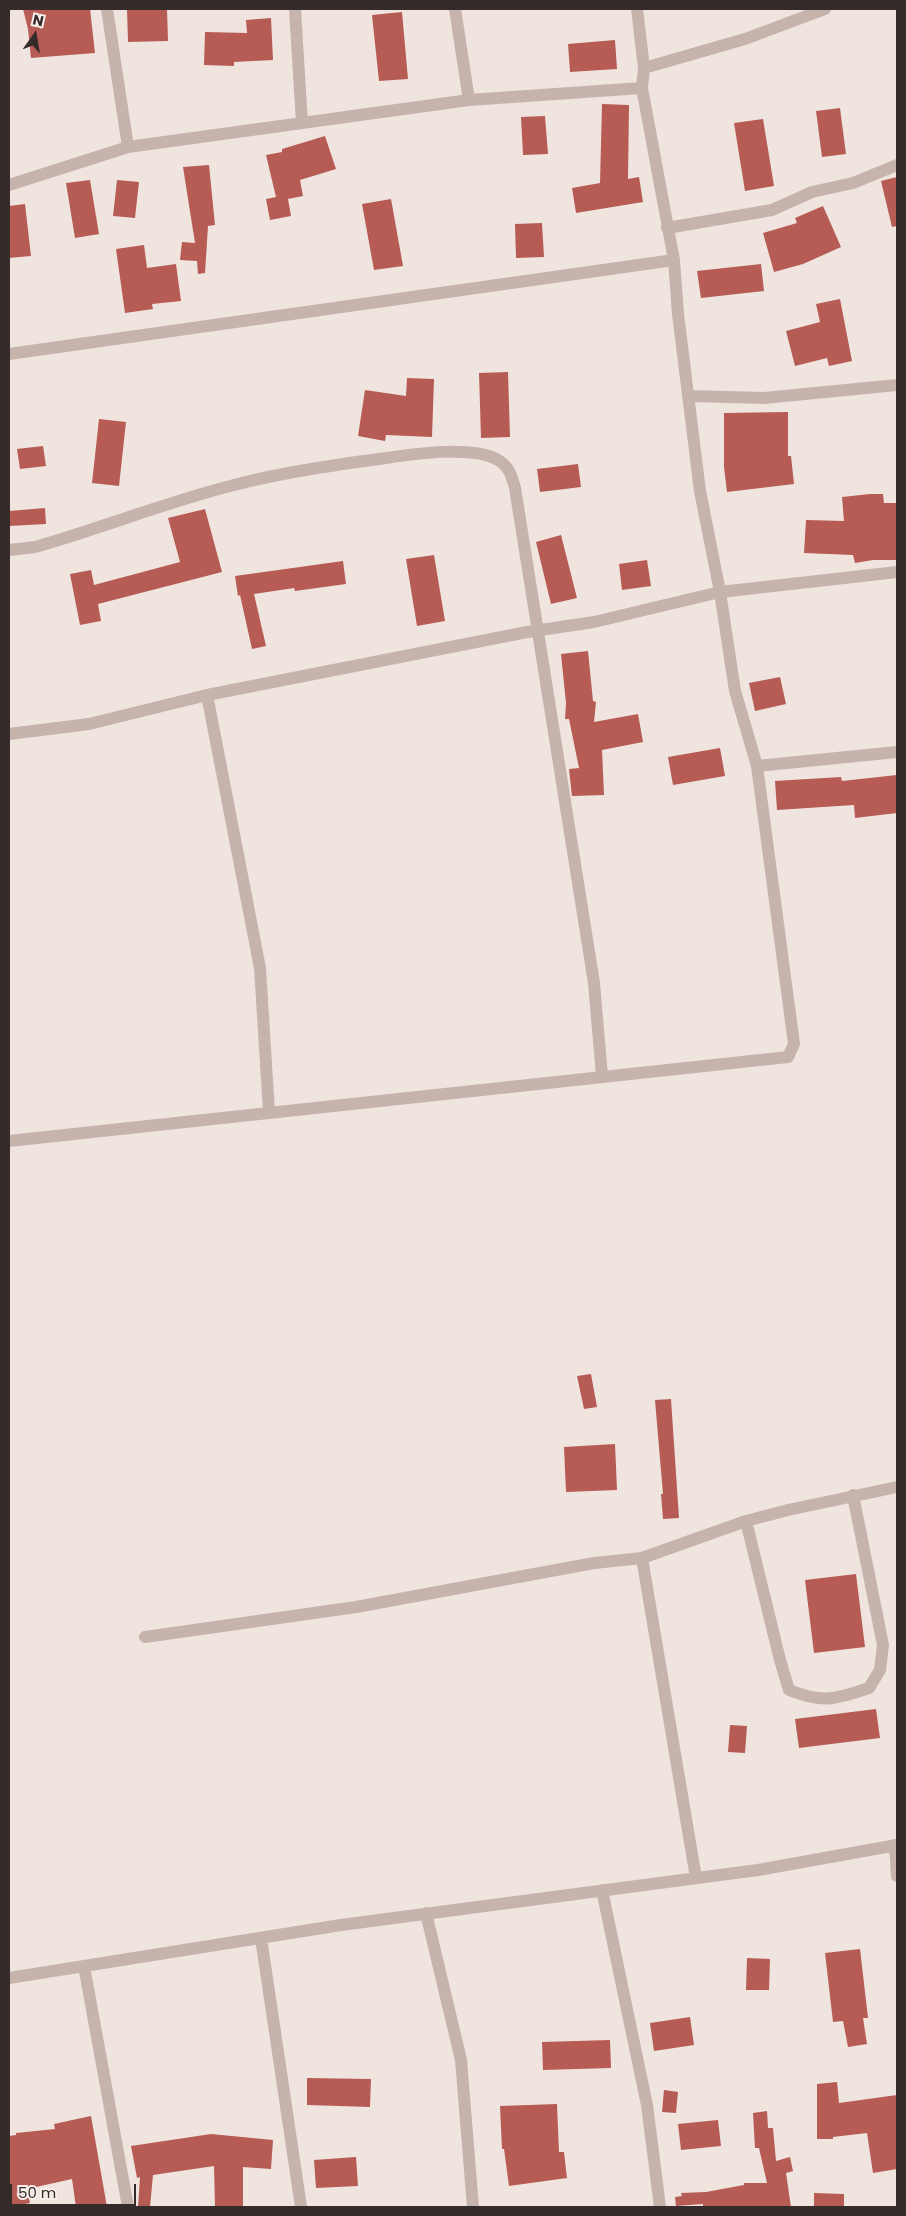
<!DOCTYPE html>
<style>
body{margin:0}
#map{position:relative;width:906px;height:2216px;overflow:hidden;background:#f0e4df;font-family:Poppins,sans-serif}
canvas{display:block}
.frame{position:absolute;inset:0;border:10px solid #352b2a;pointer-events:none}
.north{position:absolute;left:10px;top:10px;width:50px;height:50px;-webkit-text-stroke:4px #f8efea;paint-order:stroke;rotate:13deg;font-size:14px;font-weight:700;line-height:20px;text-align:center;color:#352b2a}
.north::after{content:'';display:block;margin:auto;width:18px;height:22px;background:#352b2a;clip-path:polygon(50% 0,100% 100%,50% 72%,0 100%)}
.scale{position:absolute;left:10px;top:2184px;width:126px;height:22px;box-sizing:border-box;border:2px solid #352b2a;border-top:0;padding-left:6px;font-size:15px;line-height:18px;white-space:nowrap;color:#352b2a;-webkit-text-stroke:4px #f8efea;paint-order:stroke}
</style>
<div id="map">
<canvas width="906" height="2216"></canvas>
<div class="frame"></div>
<div class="north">N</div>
<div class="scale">50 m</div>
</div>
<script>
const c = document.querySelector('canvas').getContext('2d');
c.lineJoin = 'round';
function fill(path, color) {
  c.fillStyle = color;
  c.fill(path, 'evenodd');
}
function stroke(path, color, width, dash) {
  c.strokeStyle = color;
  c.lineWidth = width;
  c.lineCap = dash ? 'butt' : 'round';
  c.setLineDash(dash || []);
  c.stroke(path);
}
const building = new Path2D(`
 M23 9H90L95 53 31 58 28 29Z
 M127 9H167L168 41 128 42Z
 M402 12 408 79 379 81 372 15Z
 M271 18 273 60 234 62V66L204 65 205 32 247 33 246 20Z
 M615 40 617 69 570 72 568 44Z
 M602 104 629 105 628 179 639 177 643 202 576 213 572 188 600 183Z
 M840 108 846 154 822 157 816 111Z
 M545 116 548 154 523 155 521 117Z
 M763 119 774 186 745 191 734 123Z
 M325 136 336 169 300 180 303 196 288 199 291 216 270 220 266 199 276 197 266 155 282 152V149Z
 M209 165 215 225 208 226 205 273 198 274 197 261 180 260 182 242 195 243 183 167Z
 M897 177V226L892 227 881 181Z
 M90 180 99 234 75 238 66 183Z
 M117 180 139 182 135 218 113 216Z
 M391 199 403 266 374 270 362 204Z
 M25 204 31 256 9 258V206Z
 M823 206 841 247 803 264 774 272 763 233 797 223 795 218Z
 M542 223 544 257 516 258 515 224Z
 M144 245 147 268 176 264 181 301 152 304 153 309 125 313 116 249Z
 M761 264 764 291 701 298 697 271Z
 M840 299 852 361 829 366 827 358 795 366 786 331 820 322 816 304Z
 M508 372 510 437 481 438 479 373Z
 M407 378 434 379 432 437 386 435 385 441 358 436 365 390 406 396Z
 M788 412V456H791L794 484 727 492 724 467V413Z
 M99 419 126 422 119 486 92 483Z
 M43 446 46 466 20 469 17 449Z
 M578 464 581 487 540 492 537 469Z
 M870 494H883L884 503H897V560H873L855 563 853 555 804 553 806 520 844 521 842 497Z
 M45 508 46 524 9 526V511Z
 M205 509 222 572 98 604 101 621 80 625 70 574 91 570 94 585 180 562 168 518Z
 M561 535 577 598 551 604 536 542Z
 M434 555 445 621 417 626 406 559Z
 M647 560 651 586 622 590 619 564Z
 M343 561 346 584 295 591 294 588 254 594 266 646 252 649 240 595 238 596 235 576Z
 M588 651 593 701 596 702 594 722 638 714 643 742 602 750 604 795 572 796 569 769 579 768 569 719H565L566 703 561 654Z
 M780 677 786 704 755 711 749 683Z
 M720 748 725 776 673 785 668 757Z
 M897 775V813L855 818 854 805 777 810 775 781 841 777 842 781Z
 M591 1374 597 1407 584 1409 577 1376Z
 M671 1399 679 1518 663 1519 661 1494H663L655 1400Z
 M615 1444 617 1490 566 1492 564 1447Z
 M856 1574 865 1647 814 1653 805 1580Z
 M876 1709 880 1738 799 1748 795 1719Z
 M730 1725 747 1726 745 1753 728 1752Z
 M860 1949 868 2018H863L867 2044 848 2047 843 2021 833 2022 825 1953Z
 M747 1958 770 1959 769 1990H746Z
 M690 2017 694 2045 654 2051 650 2023Z
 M610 2040 611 2068 543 2070 542 2042Z
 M307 2078 371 2079 370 2107 307 2105Z
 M837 2082 839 2103 897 2095V2169L873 2173 867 2133 833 2137V2139H817V2084Z
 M664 2090 678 2092 676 2113 662 2112Z
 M557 2104 559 2152H564L567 2178 509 2186 504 2149H502L500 2106Z
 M767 2111 768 2128H773L776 2161 790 2157 793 2171 786 2173 791 2207H703V2204L676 2206 675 2197 682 2196 681 2193 706 2192 744 2185V2183H767L759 2148H755L753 2113Z
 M91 2116 107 2207H76L72 2179 27 2189 30 2203 9 2207V2136L16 2135V2133L55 2129 54 2124Z
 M718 2120 721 2146 681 2150 678 2124Z
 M211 2134 273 2140 271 2169 243 2167V2207H215L214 2166 153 2175 150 2207H138L140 2177 137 2178 131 2146Z
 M356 2157 358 2186 316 2188 314 2160Z
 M814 2193 844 2194V2207H814Z`);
const minor = new Path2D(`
 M107 9 128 147
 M295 9 302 123
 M455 9 469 100
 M644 68 745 39 825 9
 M9 185 128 147 469 100 642 88
 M667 228 772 210 812 192 853 183 897 165
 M9 354 674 260
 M689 396 764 398 897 385
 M9 550 35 547C102 528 166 502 234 485 284 472 335 465 386 458 413 454 474 445 498 460 509 466 512 477 515 488L594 983 602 1076
 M207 695 260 968 269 1112
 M9 734 89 724 207 695 527 632 594 622 720 592 897 572
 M757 766 897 752
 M9 1141 788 1057 794 1044 757 766 735 691 720 592 700 491 678 314 674 260 642 88 644 68 637 9
 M746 1521 780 1660 789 1690C824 1704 835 1699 869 1688L880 1670 883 1645 853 1495
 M642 1558 696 1878
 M145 1637 356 1607 594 1563 642 1558 746 1521 788 1510 897 1487
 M895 1845 897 1876
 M602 1890 647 2105 660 2207
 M426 1913 461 2060 473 2207
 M261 1938 301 2207
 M84 1966 128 2207
 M9 1978 341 1925 758 1870 897 1845`);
fill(building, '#b75b55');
stroke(minor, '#c6b3ac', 12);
</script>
